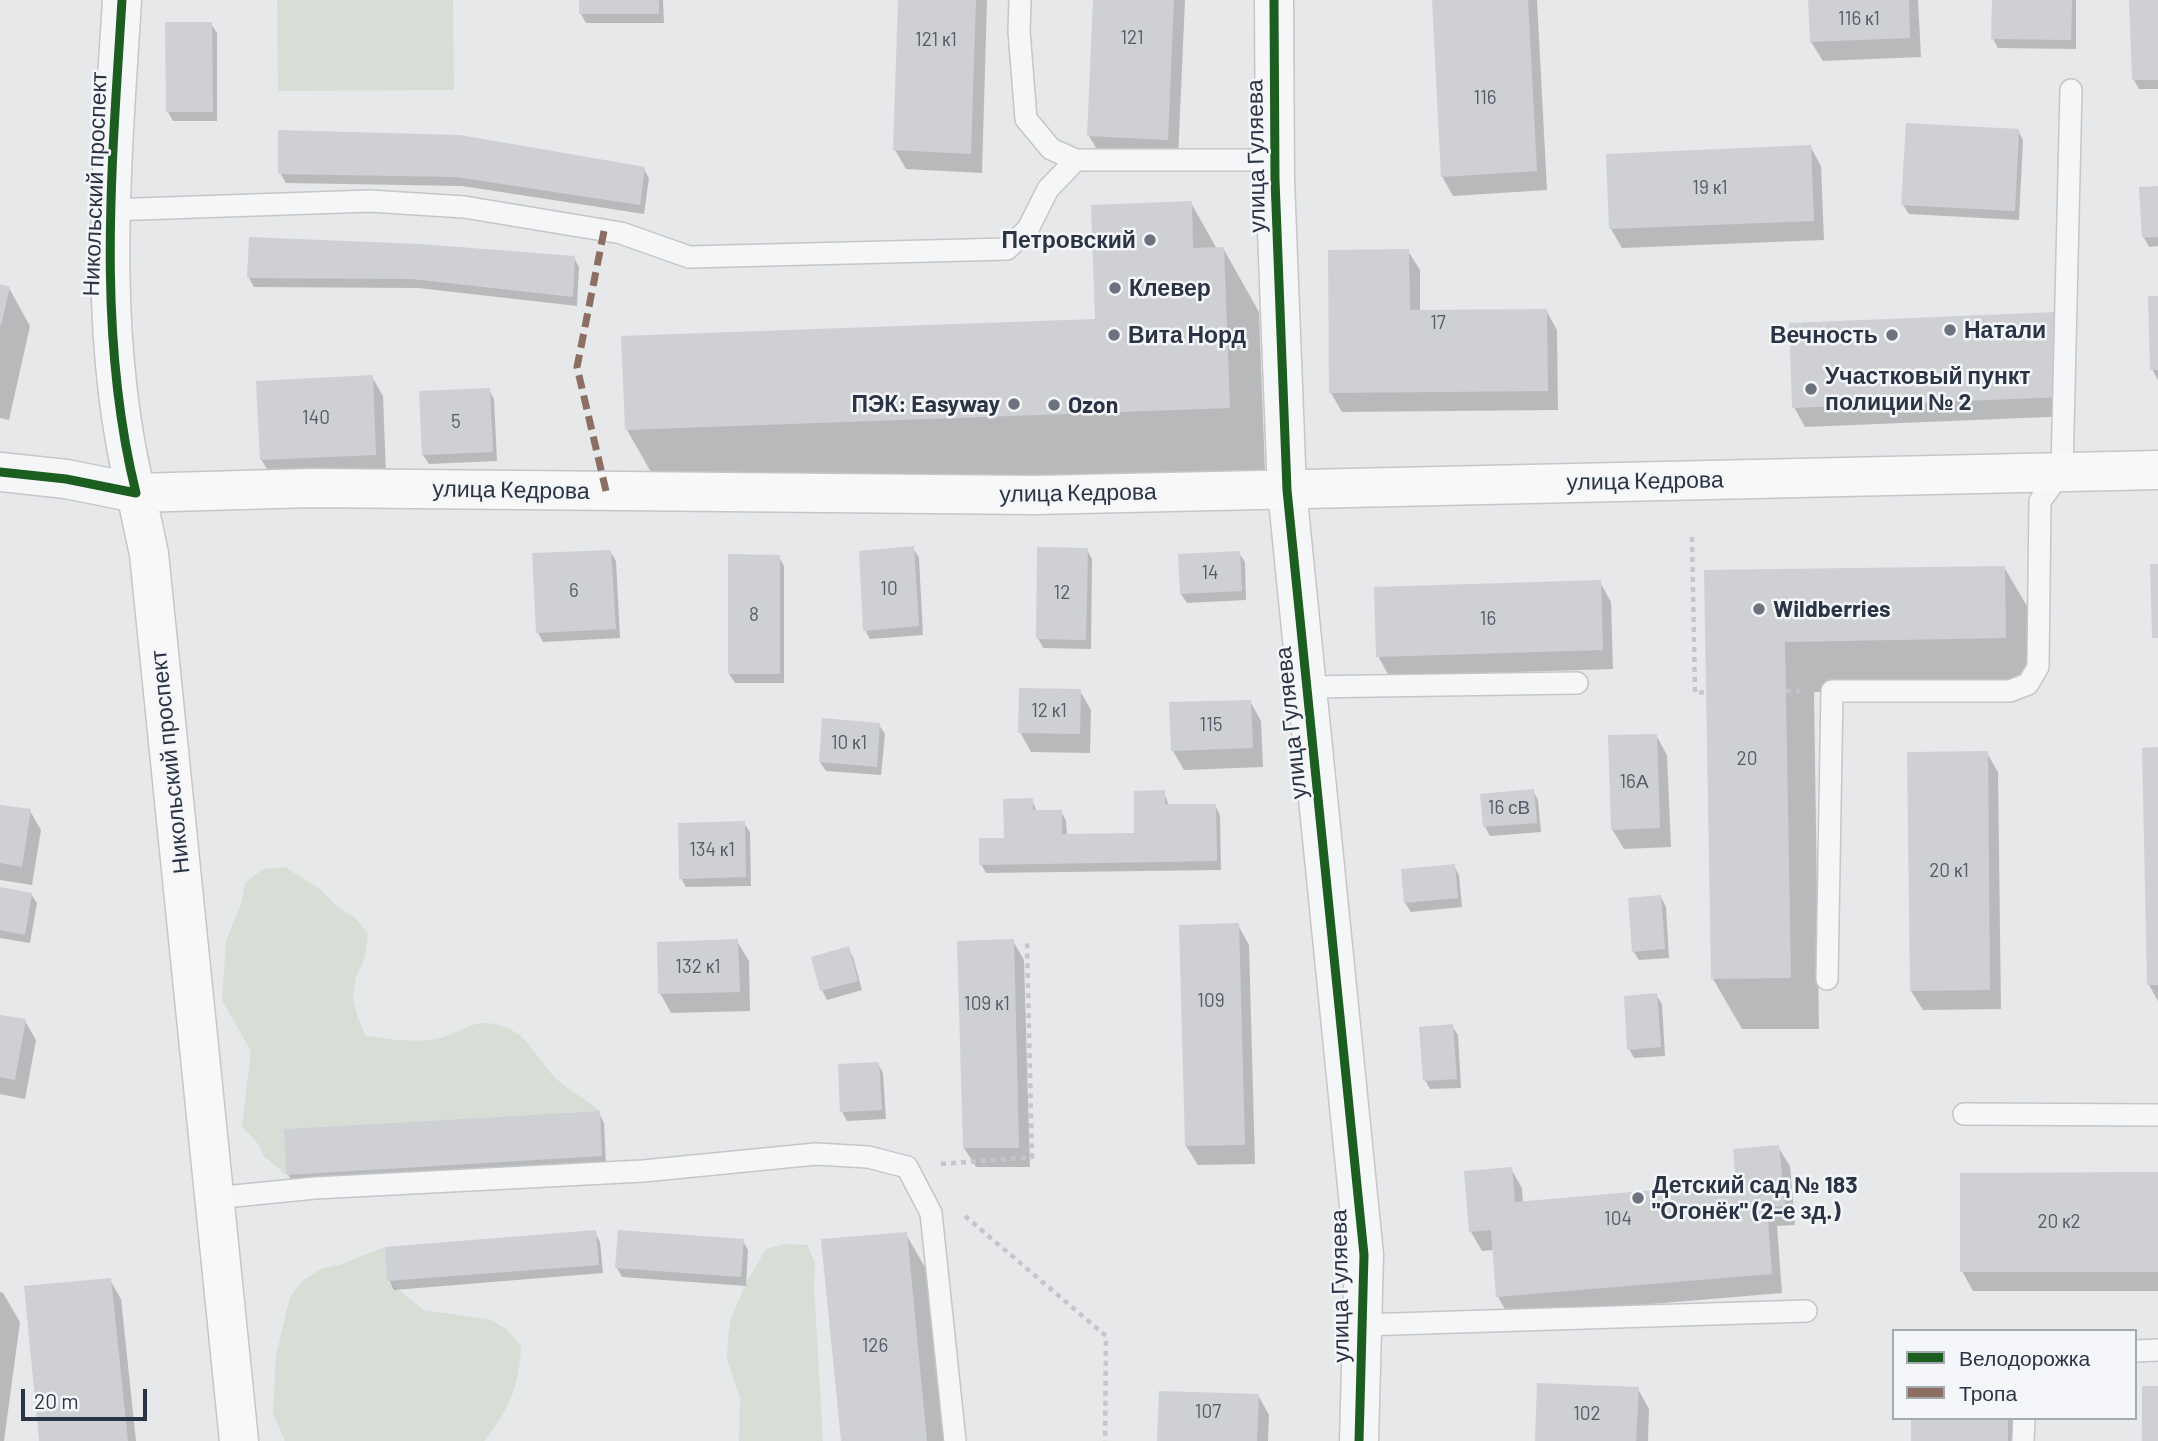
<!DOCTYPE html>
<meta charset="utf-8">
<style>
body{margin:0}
#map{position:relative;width:2158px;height:1441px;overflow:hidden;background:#e6e8ea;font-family:Barlow,sans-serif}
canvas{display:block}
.legend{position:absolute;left:1892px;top:1329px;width:245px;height:91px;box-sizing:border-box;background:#f4f6f9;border:2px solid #a4a8b1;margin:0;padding:9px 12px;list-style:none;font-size:21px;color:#2b3445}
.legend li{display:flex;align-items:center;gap:14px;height:35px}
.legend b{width:35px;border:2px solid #a4a8b1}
.scale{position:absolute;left:21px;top:1389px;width:126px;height:32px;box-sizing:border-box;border:4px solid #2b3445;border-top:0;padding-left:9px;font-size:21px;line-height:24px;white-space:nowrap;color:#2b3445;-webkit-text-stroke:5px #f4f6f9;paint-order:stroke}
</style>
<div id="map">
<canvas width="2158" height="1441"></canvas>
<ul class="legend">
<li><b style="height:9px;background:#1b5e20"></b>Велодорожка</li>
<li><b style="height:9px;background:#8d6e63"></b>Тропа</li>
</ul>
<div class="scale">20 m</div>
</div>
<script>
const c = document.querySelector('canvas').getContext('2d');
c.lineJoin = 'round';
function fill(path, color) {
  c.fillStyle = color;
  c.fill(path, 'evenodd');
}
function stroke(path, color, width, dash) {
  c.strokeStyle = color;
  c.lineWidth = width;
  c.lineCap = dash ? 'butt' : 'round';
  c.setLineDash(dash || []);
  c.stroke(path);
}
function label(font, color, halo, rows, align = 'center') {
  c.font = font + ' Barlow,sans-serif';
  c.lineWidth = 5;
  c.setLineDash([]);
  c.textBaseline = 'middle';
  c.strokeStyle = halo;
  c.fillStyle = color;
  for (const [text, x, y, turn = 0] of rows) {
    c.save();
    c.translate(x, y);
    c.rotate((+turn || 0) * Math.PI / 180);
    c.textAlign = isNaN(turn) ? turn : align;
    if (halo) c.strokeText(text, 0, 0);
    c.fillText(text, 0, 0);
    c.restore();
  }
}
const green = new Path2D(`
 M277 0H453L454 90 278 91Z
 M285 867 320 889 336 906 354 917 368 933 365 957 356 977 353 998 358 1018 366 1036C389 1039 413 1043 436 1039 450 1037 471 1023 482 1023 530 1023 534 1063 565 1086 576 1095 588 1101 600 1111L284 1129 286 1175 264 1156 256 1141 242 1127 251 1051 222 1000 226 941 241 904 245 883 263 869Z
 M786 1244 808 1245 815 1264 814 1286 823 1441H739L740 1398 727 1359 728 1338 731 1318 747 1281 766 1249Z
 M385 1247 387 1281 424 1310 492 1320 507 1330 521 1346C519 1388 510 1408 484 1441H285L273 1414 276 1355 290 1297 302 1281 321 1269 342 1264Z`);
const shadow = new Path2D(`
 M580 0H663L664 23H586L581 14Z
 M900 0H987L982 173 906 169 895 150Z
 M1095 0H1185L1178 159 1100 155 1089 136Z
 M1434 0H1537L1547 190 1453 196 1442 176Z
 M1810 0H1918L1921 57 1823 61 1811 42Z
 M1993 0H2076V49L1998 48 1993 39Z
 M2131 0H2158V89H2139L2134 80Z
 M211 24 217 33V121H173L168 112Z
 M2018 130 2023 140 2019 220 1909 214 1903 205Z
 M1810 146 1821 166 1824 240 1622 248 1611 229Z
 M643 168 649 178 644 214 462 186 286 183 280 173Z
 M2158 188V246L2149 247 2144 238Z
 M1191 203 1217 249 1223 248 1259 312 1265 471 663 493 627 430 1097 321Z
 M1408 251 1420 270V312L1546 310 1557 330 1558 410 1342 412 1331 393Z
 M574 258 579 267 577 306 418 288 254 287 249 278Z
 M0 286 9 288 30 326 9 420 0 418Z
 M2158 297V380L2152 369Z
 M2057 314 2072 416 1805 427 1794 407Z
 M372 377 383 396 386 474 273 479 261 459Z
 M489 390 494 399 497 461 429 464 423 455Z
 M913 548 919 558 923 635 870 639 865 630Z
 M1087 550 1092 559 1091 649 1043 648 1038 638Z
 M610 551 616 561 620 638 543 642 538 633Z
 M1239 553 1245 562 1246 600 1187 603 1181 594Z
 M779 557 784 566V683H735L729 674Z
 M2004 567 2034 618 2035 689 1814 692 1819 1029H1742L1713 979 1706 572Z
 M1600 582 1611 602 1613 669 1389 676 1378 656Z
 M1080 691 1091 710 1090 753 1031 752 1020 732Z
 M1250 701 1261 721 1263 767 1184 770 1173 751Z
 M879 725 885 734 881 775 826 771 820 762Z
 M1656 735 1667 755 1671 847 1624 849 1612 829Z
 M2158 749V1001L2149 985Z
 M1987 753 1998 772 2001 1009 1923 1010 1911 991Z
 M1533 791 1538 800 1541 832 1490 836 1485 827 1482 796Z
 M1164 792 1169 806 1215 805 1220 815 1221 870 986 873 981 864 1005 839 1032 800 1037 812 1061 811 1066 821 1067 835 1136 834Z
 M0 806 30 811 41 830 32 885 0 880Z
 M744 823 750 832 751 886 686 887 681 878Z
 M1454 866 1459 875 1462 907 1411 912 1405 903Z
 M0 889 31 894 37 903 30 943 0 938Z
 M1661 897 1666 907 1669 958 1639 960 1633 951Z
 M1238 925 1249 945 1255 1164 1198 1165 1186 1146Z
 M737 941 749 961 750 1011 671 1013 660 993Z
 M1013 941 1024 960 1030 1167H976L964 1148Z
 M848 948 853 957 862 990 827 1000 822 990Z
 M1656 995 1662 1004 1665 1056 1634 1058 1629 1049Z
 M0 1016 25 1021 36 1040 25 1099 0 1094Z
 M1452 1026 1458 1035 1461 1088 1430 1089 1425 1080Z
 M878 1064 883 1073 886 1119 847 1121 842 1112Z
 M599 1113 604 1123 606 1165 293 1184 288 1174Z
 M1778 1147 1790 1166 1795 1225 1777 1226 1782 1293 1509 1316 1498 1297 1494 1250 1482 1251 1471 1232 1465 1172 1511 1169 1522 1188 1523 1203 1738 1185Z
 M2158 1174V1291H1973L1962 1271Z
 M595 1232 600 1242 603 1273 394 1290 389 1280Z
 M906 1234 935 1285 950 1441H843Z
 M743 1241 748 1250 746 1286 622 1277 617 1268Z
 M110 1280 121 1299 136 1441H41Z
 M0 1292 3 1293 20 1322 4 1441H0Z
 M1638 1389 1649 1409 1648 1441H1537Z
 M1258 1395 1269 1415 1268 1441H1158Z
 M1912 1418H2018V1441H1912Z`);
const building = new Path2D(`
 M579 0H659V14H579Z
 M898 0H976L971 154 893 150Z
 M1093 0H1174L1168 140 1087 136Z
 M1432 0H1528L1537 171 1441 177Z
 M1808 0H1909L1910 38 1810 42Z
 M1992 0H2072L2071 40 1991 39Z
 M2129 0H2158V80H2132Z
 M165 22H212L213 112H166Z
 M1906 123 2019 129 2015 211 1901 205Z
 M278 130 460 135 645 167 640 205 456 177 278 174Z
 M1811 145 1814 221 1609 229 1606 154Z
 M2158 186V237L2142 238 2139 187Z
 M1192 201 1193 248 1224 247 1230 408 625 430 621 336 1095 319 1091 205Z
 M249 237 420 244 575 256 573 297 412 279 247 278Z
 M1409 249 1410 310 1547 309 1548 391 1329 393 1328 250Z
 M0 284 10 287 1 325H0Z
 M2148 296H2158V370H2150Z
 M2058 312 2061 397 1792 408 1789 323Z
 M373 375 376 455 260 460 256 381Z
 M490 388 493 452 422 455 419 391Z
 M914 546 919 626 863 631 859 551Z
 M1037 547 1088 548 1086 640 1036 639Z
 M611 550 616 629 536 633 532 553Z
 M1240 551 1242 591 1180 594 1178 554Z
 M728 554 780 555V674H728Z
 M2150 564H2158V638H2152Z
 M2005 566 2006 638 1785 642 1791 978 1711 979 1704 570Z
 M1601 580 1603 650 1376 657 1374 587Z
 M1019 688 1081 689 1080 734 1018 733Z
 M1251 700 1253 748 1171 751 1169 702Z
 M822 718 880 723 877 767 819 762Z
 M1657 734 1660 828 1611 830 1608 735Z
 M2158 747V985H2147L2142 748Z
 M1988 751 1990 990 1910 991 1907 752Z
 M1534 789 1537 823 1483 827 1480 794Z
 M1165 790V804H1216L1217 861 979 865V838H1004L1003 799 1033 798V810H1062V834L1134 833V791Z
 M0 805 31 809 22 867 0 863Z
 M745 821 746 877 679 879 678 823Z
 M1455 864 1458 898 1404 903 1401 869Z
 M0 887 32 893 25 935 0 930Z
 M1661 895 1665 949 1632 952 1628 898Z
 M1239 923 1245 1145 1185 1146 1179 925Z
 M738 939 740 992 658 994 657 942Z
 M1014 939 1019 1148H963L957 941Z
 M849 946 858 981 820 991 811 957Z
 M1657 993 1661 1047 1627 1050 1624 996Z
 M0 1015 26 1019 15 1080 0 1077Z
 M1453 1024 1457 1079 1423 1081 1419 1027Z
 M879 1062 882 1110 840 1112 838 1064Z
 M600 1111 602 1156 286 1175 284 1129Z
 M1779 1145 1785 1206 1767 1207 1772 1274 1496 1297 1491 1230 1469 1232 1464 1171 1512 1167 1515 1202 1736 1183 1733 1149Z
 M2158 1172V1272H1960V1173Z
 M596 1230 599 1265 387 1281 385 1247Z
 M618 1230 744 1239 741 1277 615 1268Z
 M907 1232 927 1441H841L821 1239Z
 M111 1278 128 1441H39L24 1286Z
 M1537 1383 1639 1387 1636 1441H1535Z
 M2142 1386H2158V1441H2142Z
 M1159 1391 1259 1394 1257 1441H1157Z
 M1911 1418H2008V1441H1911Z`);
const path = new Path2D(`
 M1692 537 1695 693 1706 692
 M1786 691H1800
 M941 1164 1032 1157 1027 943
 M965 1216 1106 1336 1105 1441`);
const lane = new Path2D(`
 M1020 0 1019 31 1026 119 1051 149 1076 160H1275
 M109 210 370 201 464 207 621 233 689 257 1007 249 1028 229 1048 189 1076 160
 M1307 687 1577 683
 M1827 979 1832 691H2010L2028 684 2038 667 2040 501 2062 471 2071 90
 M1964 1114 2158 1115
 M214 1198 315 1188 643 1171 816 1154 868 1157 907 1167 931 1213 955 1441
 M1362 1325 1806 1311
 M2135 1351 2158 1350
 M2023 1441 2024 1418`);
const street = new Path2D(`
 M1274 0 1275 180 1287 490 1364 1255 1359 1441
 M0 472 66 479 136 493C96 332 112 164 122 0`);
const secondary = new Path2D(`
 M239 1441 149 554 136 493 312 488 1035 495 2158 470`);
const quiet = new Path2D(`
 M604 231 577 367 606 491`);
const cycleway = new Path2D(`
 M1274 0 1275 180 1287 490 1364 1255 1359 1441
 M0 472 66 479 136 493C96 332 112 164 122 0`);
const markers = [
 [1150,240,7,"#6c737f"],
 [1115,288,7,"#6c737f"],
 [1950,330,7,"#6c737f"],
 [1114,335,7,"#6c737f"],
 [1892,335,7,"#6c737f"],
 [1811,389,7,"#6c737f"],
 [1014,404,7,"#6c737f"],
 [1054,405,7,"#6c737f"],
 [1759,609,7,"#6c737f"],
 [1638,1198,7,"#6c737f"]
];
const numberNames = [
 ["116 к1",1859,19],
 ["121",1132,38],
 ["121 к1",936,40],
 ["116",1485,98],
 ["19 к1",1710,188],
 ["17",1438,323],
 ["140",316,418],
 ["5",456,422],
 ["14",1210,573],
 ["10",889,589],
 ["6",574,591],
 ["12",1062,593],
 ["8",754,615],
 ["16",1488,619],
 ["12 к1",1049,711],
 ["115",1211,725],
 ["10 к1",849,743],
 ["20",1747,759],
 ["16А",1634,782],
 ["16 сВ",1509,808],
 ["134 к1",712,850],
 ["20 к1",1949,871],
 ["132 к1",698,967],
 ["109",1211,1001],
 ["109 к1",987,1004],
 ["104",1618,1219],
 ["20 к2",2059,1222],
 ["126",875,1346],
 ["107",1208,1412],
 ["102",1587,1414]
];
const streetNames = [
 ["улица Гуляева",1256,156,-91],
 ["Никольский проспект",95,184,-88],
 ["улица Кедрова",1645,481,-1],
 ["улица Кедрова",511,490,1],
 ["улица Кедрова",1078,493,-1],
 ["улица Гуляева",1291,723,-96],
 ["Никольский проспект",170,762,-96],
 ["улица Гуляева",1340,1286,-91]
];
const poiNames = [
 ["Петровский",1136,240,"right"],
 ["Клевер",1129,288],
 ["Натали",1964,330],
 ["Вита Норд",1128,335],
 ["Вечность",1878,335,"right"],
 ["Участковый пункт",1825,376],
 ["полиции № 2",1825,402],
 ["ПЭК: Easyway",1000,404,"right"],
 ["Ozon",1068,405],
 ["Wildberries",1773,609],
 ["Детский сад № 183",1652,1185],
 ["\"Огонёк\" (2-е зд.)",1652,1211]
];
fill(green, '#d6ded6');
fill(shadow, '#0003');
fill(building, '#ced0d3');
stroke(lane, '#c4c6c8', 24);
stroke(street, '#c4c6c8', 41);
stroke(secondary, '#c4c6c8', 41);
stroke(path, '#c5c6ca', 4.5, [5, 5]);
stroke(lane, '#f5f6f7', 21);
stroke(street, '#f5f6f7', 38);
stroke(secondary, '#f8f8f8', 38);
stroke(quiet, '#8d6e63', 7, [14, 7]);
stroke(cycleway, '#1b5e20', 9);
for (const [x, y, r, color] of markers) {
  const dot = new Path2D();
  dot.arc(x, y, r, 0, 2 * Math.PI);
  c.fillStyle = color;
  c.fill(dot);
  stroke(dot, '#f4f6f9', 2.5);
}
label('19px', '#545c69', null, numberNames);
label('23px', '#2b3445', '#f4f6f9', streetNames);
label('bold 23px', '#2b3445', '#f4f6f9', poiNames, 'left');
</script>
